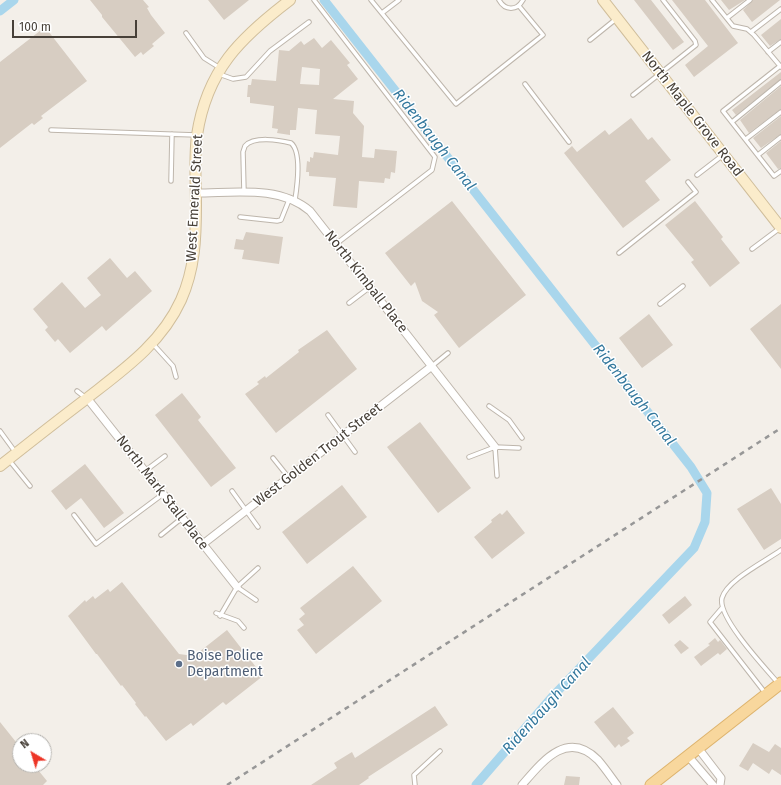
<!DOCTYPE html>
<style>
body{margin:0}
#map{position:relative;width:781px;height:785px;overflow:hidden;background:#f3efe9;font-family:"Fira Sans",sans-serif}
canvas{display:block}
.north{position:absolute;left:12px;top:733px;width:40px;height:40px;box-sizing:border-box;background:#fff;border:1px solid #b5b3af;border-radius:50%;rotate:322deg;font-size:11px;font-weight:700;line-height:16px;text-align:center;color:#474038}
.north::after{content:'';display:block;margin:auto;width:14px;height:18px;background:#ed3526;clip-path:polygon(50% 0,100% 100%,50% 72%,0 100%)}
.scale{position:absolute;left:12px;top:20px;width:125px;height:18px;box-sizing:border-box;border:2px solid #474038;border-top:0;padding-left:5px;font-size:12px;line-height:14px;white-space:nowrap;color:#474038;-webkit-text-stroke:3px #fff;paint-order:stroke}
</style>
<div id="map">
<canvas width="781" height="785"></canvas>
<div class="north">N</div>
<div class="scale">100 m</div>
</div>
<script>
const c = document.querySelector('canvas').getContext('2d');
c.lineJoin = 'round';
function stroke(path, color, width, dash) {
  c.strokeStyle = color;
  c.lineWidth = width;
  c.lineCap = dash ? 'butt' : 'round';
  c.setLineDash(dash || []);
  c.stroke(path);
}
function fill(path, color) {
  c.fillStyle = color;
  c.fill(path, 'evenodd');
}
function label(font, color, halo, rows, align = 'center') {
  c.font = font + ' "Fira Sans",sans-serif';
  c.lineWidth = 3;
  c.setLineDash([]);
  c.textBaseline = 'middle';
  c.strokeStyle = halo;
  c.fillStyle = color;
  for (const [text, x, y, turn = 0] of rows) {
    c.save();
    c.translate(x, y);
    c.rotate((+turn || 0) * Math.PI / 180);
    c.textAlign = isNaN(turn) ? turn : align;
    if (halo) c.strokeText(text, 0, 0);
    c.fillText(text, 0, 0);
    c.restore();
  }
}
const canal = new Path2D(`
 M324 0 691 467 707 493 705 522 694 548 553 696 476 785
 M0 11 14 0`);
const building = new Path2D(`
 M90 0H143L149 7 147 8 151 15 165 33 152 44 154 46 143 55 141 52 135 57 102 17V15Z
 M208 0H249L224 20Z
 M634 0H651L684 42 673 50Z
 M672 0H705L738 43 694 77 685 65 708 46Z
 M721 0H745L729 10Z
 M753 0H780L752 22 743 10Z
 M781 19V39L770 46 761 35Z
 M45 27 87 81 41 116 43 118 34 125 32 123 0 148V62Z
 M314 38 322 48 331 40 350 63 347 65 358 79 333 99 354 101 353 113 364 126 362 157 374 158 375 149 397 151 395 173 391 172 390 179 385 178 384 183 359 181 357 208 333 206 336 178 309 176V172H306L307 161 310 162V157L313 158 314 152 338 155 340 136 315 134 317 110 298 108 296 130H290V135L277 133 278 129 272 128 274 106 250 103V97H247L248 85H251L252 79 276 81 279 50 289 51 301 41 304 45ZM302 67 320 69 319 85 300 84Z
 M781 72V79L736 115 732 110Z
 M781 86V109L749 133 740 120Z
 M781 116V134L761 148 753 138Z
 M631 118 648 140 652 137 671 160 645 181 660 200 623 228 564 153 572 146 577 152 605 130 609 135Z
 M781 141V168L778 169 766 153Z
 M452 201 526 295 459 348 434 315 438 312 422 301 415 282 411 286 385 253Z
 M695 201 723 237 721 239 740 263 710 287 691 262 694 260 665 225Z
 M246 232 283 237 279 264 242 259 244 250 234 249 236 239 243 240Z
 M110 258 127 278 135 271 152 291 106 331 102 326 70 353 58 339 55 342 45 330 48 327 33 309 62 282 85 308 101 295 87 278Z
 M781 304V369L750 329Z
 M649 314 673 345 642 368 619 338Z
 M327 330 357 369 276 433 245 394 259 384 257 382 265 376 266 378 299 352 298 350Z
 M182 393 201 417 198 420 236 468 211 487 155 415Z
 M420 422 471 488 438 513 387 447Z
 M85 464 124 513 104 528 81 498 66 510 51 491Z
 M342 485 367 517 307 564 282 532Z
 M771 488 781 504V539L764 550 737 509Z
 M507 510 525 533 492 559 474 537 492 522 491 520 500 513 502 515Z
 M353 566 382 601 316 654 297 630 304 625 299 619 305 614 300 608Z
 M122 582 179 654 194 656 227 630 263 676 226 705 223 702 193 726 191 723 166 741 146 716 145 717 135 704 136 703 122 685 121 686 97 654H96L68 616 85 600 86 602 93 596 95 599 108 589 110 592Z
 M685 596 692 605 669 624 662 615Z
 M715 638 718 642 720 640 727 649 720 655 718 653 701 666 694 657 710 645 708 644Z
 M680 640 689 648 681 654 674 645Z
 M435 706 448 725 368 777 369 778 359 785H311L337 768 334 763 352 752 355 758Z
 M613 707 634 733 627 738 630 741 621 747 619 744 615 748 594 722Z
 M0 722 20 747V765H34L47 781 43 785H0Z
 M753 743 769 752 775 744 781 748V775L772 769 769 774 753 763 748 771 739 766Z
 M566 776 580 777 579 785H564Z`);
const service = new Path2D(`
 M314 0 435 157 432 170 336 244
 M371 0 456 104 543 35 519 6
 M499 0C505 11 517 11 523 0
 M712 0 733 26 747 29 754 35 781 67
 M382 13 399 0
 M727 18 750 0
 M751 32 781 9
 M186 33 204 58 220 68
 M590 40 616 19
 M768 52 781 42
 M780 66 723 111 774 176 781 171
 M219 74 233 79 246 77 270 51 309 22
 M525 84 569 142
 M633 95 696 45 695 41 663 0
 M732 122 781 82
 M51 130 196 135
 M746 139 781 112
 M758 155 781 137
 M697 175 723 155
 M171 181 172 134
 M244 192 243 152 245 146C254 136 279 140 291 143 302 152 297 187 295 200
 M240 217 277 221 281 220 289 200
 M752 249 780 228
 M619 253 696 192 688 182
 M349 303 370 287
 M660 304 683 286
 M153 344 173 366 176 377
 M432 366 448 353
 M77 391 86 398
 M489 406 509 420 522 438
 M328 415 355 452
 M0 431 16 453
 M469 457 495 447
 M273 458 289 478
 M9 460 30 486
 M145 471 165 456
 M497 476 495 447 519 448
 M232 491 258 527
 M74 515 96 544 163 494
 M161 535 182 518
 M256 600 237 587 258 568
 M722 608 710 622 766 694
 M216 613 238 621 244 628
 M220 616 237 587
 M779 684C766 669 717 617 722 598 727 580 766 561 781 550
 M415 785 414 775 440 751`);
const minor = new Path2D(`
 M196 193C234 193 279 185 310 211L495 447
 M87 398 237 587
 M203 544 432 366
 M698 748 721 778 720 785
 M688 756 713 785
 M522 785C542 762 567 729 598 760 605 768 611 777 617 785`);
const secondary = new Path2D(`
 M603 0 781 228
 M0 466C29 443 57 421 86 399 123 370 161 344 181 300 195 269 196 237 196 205 196 182 194 158 197 135 207 70 240 38 290 0`);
const primary = new Path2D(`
 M651 785 781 683`);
const rail = new Path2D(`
 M227 785 781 428`);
const markers = [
 [179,664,4,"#5c6f8a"]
];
const streetNames = [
 ["North Maple Grove Road",692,114,52],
 ["West Emerald Street",195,198,-87],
 ["North Kimball Place",366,282,52],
 ["West Golden Trout Street",318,455,-38],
 ["North Mark Stall Place",162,493,52]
];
const serviceNames = [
 ["Boise Police",187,656],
 ["Department",187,672]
];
const waterNames = [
 ["Ridenbaugh Canal",434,140,52],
 ["Ridenbaugh Canal",634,395,52],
 ["Ridenbaugh Canal",547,706,-48]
];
stroke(canal, '#a9d6ec', 9);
fill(building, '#d7cdc2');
stroke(service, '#beb6ac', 5.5);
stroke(minor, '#beb6ac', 9);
stroke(secondary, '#d0be9b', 12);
stroke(primary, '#ddb36d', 13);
stroke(service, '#fff', 3.5);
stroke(minor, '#fff', 7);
stroke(secondary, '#fbeccb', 10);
stroke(primary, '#f8d79d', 11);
stroke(rail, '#979797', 2.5, [5, 5]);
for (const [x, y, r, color] of markers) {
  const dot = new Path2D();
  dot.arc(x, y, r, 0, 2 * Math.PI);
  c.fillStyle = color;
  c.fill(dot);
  stroke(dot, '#fff', 1.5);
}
label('14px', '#474038', '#fff', streetNames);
label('14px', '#4e5e75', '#fff', serviceNames, 'left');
label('italic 15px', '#33789d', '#fff', waterNames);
</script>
